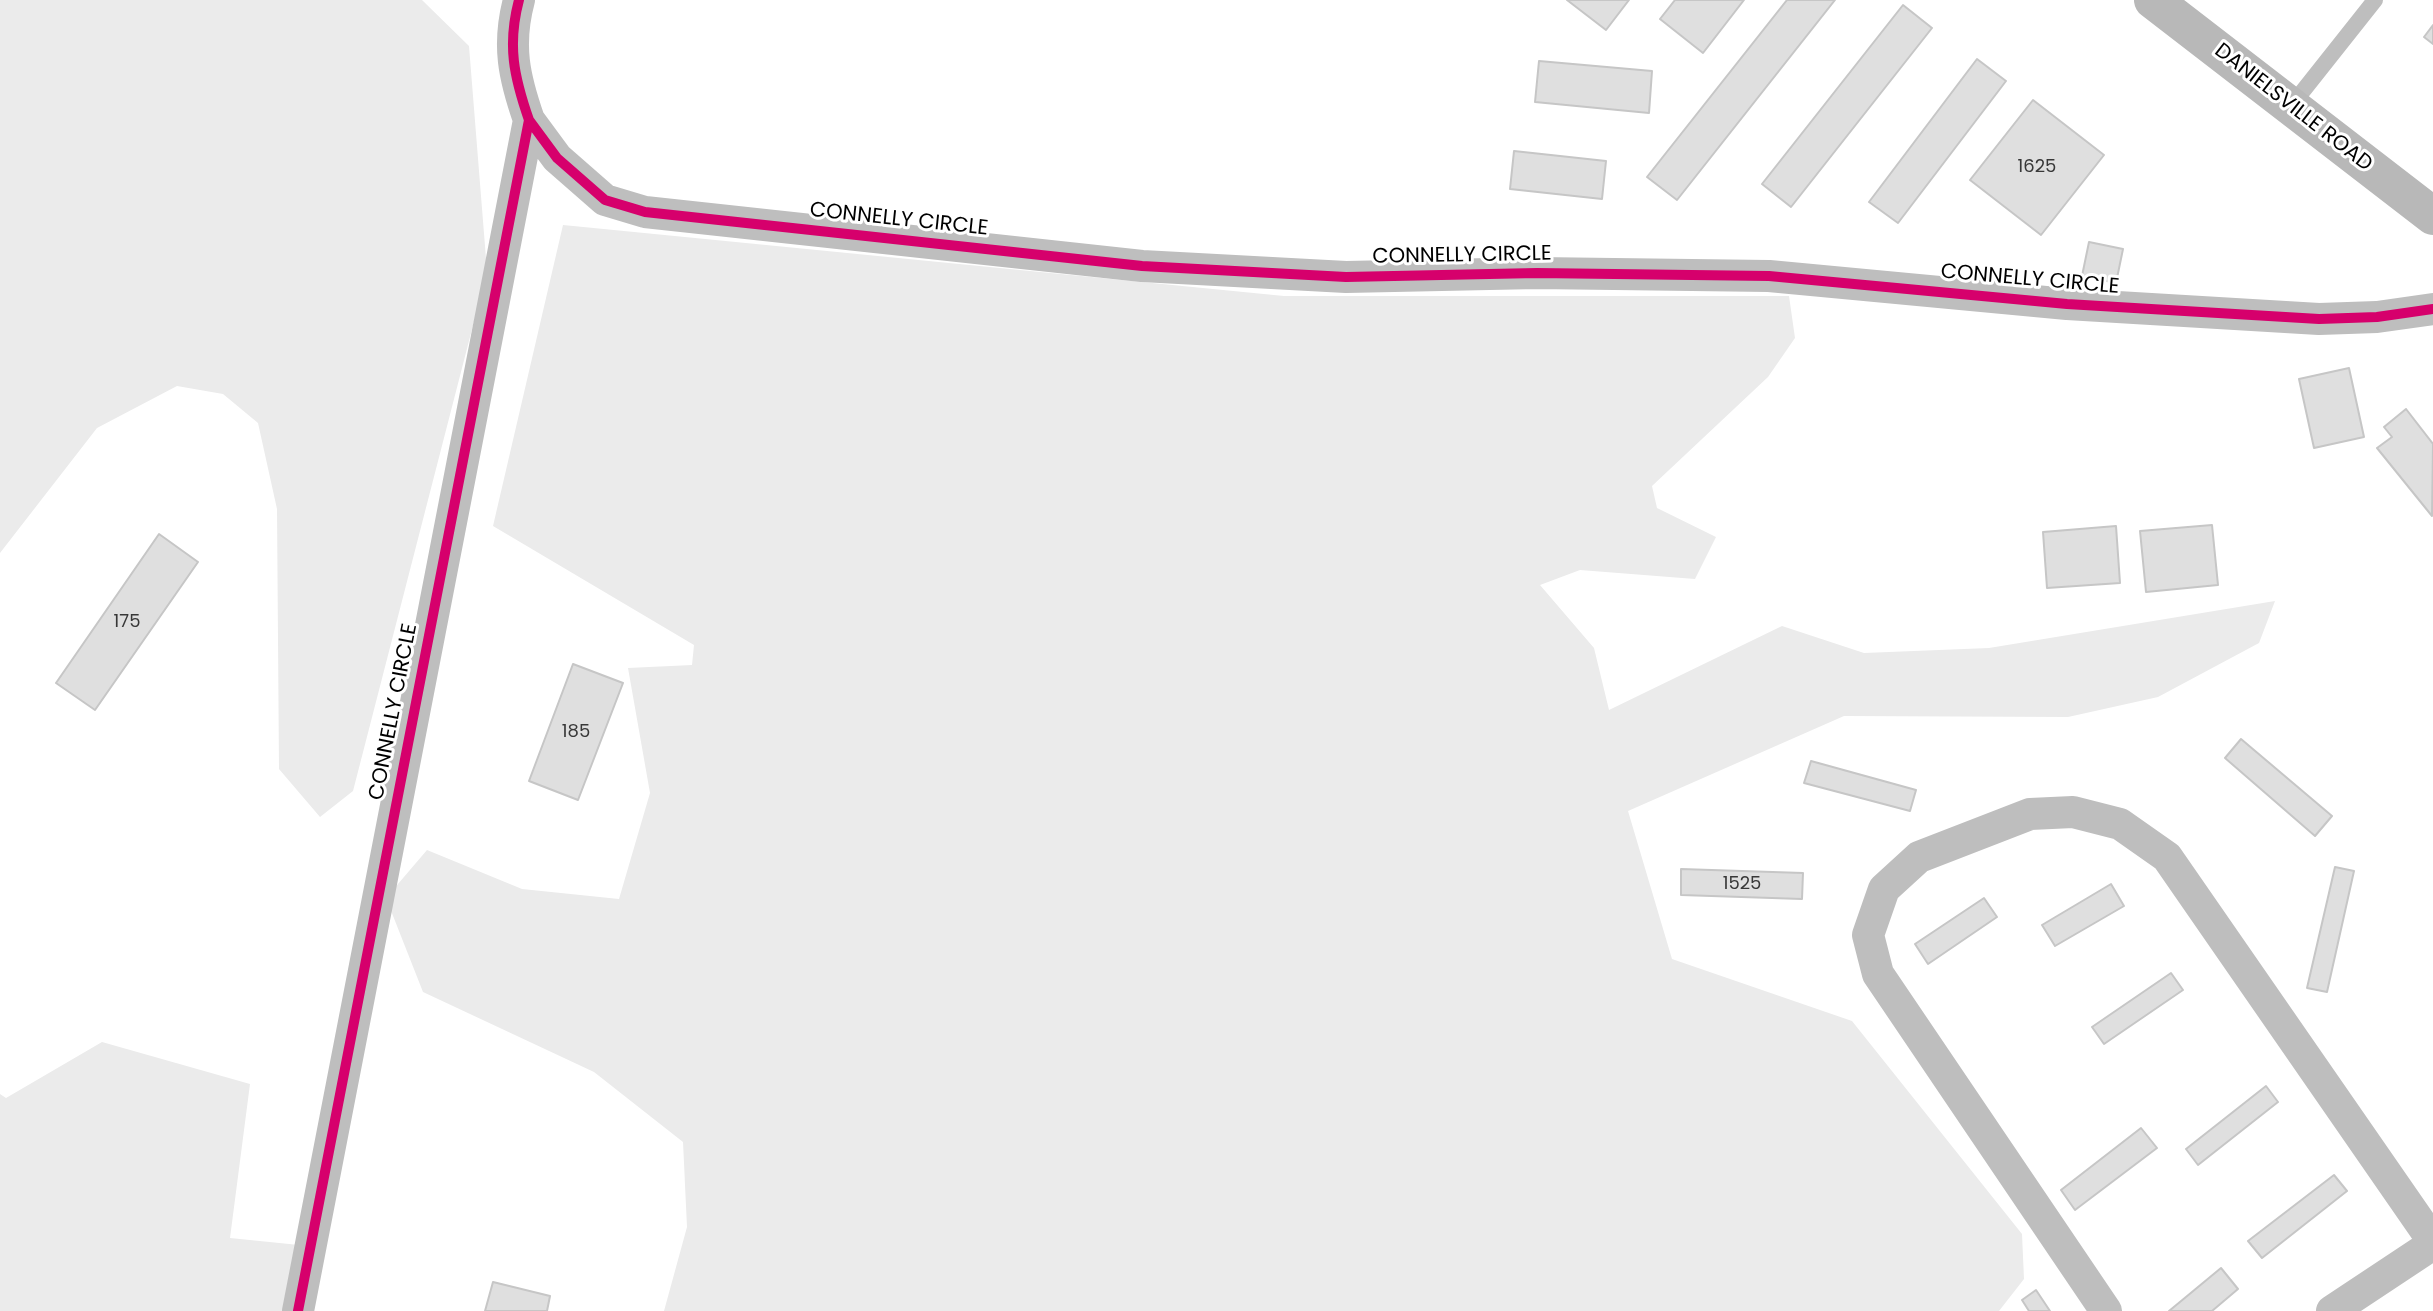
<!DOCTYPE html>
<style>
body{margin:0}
canvas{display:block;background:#fff}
</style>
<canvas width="2433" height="1311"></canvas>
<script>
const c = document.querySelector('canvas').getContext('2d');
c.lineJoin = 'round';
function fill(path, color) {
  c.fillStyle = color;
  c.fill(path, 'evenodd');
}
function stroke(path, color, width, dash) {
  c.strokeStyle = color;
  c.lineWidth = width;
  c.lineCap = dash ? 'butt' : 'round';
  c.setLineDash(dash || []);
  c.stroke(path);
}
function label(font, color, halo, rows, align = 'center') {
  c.font = font + ' Poppins,sans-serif';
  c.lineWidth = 6;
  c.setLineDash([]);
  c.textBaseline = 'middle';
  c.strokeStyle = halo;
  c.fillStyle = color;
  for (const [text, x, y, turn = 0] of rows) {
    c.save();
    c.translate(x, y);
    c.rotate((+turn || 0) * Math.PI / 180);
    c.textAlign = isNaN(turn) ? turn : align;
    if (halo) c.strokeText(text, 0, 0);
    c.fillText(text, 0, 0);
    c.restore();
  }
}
const green = new Path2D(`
 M0 0H422L469 46 487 271 353 791 320 817 279 769 277 509 258 423 223 394 177 386 97 428 0 553Z
 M563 225 1284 296H1789L1795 338 1768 377 1652 486 1657 508 1716 537 1695 579 1580 570 1540 585 1594 648 1609 710 1782 626 1864 653 1989 648 2275 601 2259 643 2158 697 2068 717 1844 716 1628 811 1672 959 1852 1021 2022 1234 2024 1279 1999 1311H664L687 1227 683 1142 594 1072 423 992 386 898 427 850 522 889 619 899 650 793 628 668 692 665 694 645 493 526Z
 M102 1042 250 1084 230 1238 299 1245 284 1311H0V1094L6 1098Z`);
const building = new Path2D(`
 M1567 0H1629L1606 30Z
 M1675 0H1744L1703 53 1660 19Z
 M1787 0H1835L1677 200 1647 177Z
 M1903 5 1932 28 1791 207 1762 184Z
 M2433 25V44L2424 37Z
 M1977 59 2006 81 1898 223 1869 202Z
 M1539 61 1652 71 1649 113 1535 102Z
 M2033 100 2104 155 2041 235 1970 180Z
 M1514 151 1606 161 1602 199 1510 189Z
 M2089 242 2123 249 2116 283 2082 276Z
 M2349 368 2364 437 2314 448 2299 379Z
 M2406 409 2433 444 2432 516 2377 448 2392 437 2384 427Z
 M2212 525 2218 585 2146 592 2140 531Z
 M2116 526 2120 583 2047 588 2043 532Z
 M159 534 198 562 95 710 56 683Z
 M573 664 623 683 578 800 529 781Z
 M2241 739 2332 816 2315 836 2225 758Z
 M1811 761 1916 790 1910 811 1804 783Z
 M2335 867 2354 871 2327 992 2307 988Z
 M1681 869 1803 873 1802 899 1681 895Z
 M2111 884 2124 906 2055 946 2042 925Z
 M1984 898 1997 917 1928 964 1915 944Z
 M2171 973 2183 990 2104 1044 2092 1027Z
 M2266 1086 2278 1102 2198 1165 2186 1149Z
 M2141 1128 2157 1148 2075 1210 2061 1190Z
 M2334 1175 2347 1191 2262 1258 2248 1241Z
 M2221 1268 2238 1289 2212 1311H2169Z
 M493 1282 550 1296 547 1311H485Z
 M2036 1290 2050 1311H2029L2022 1300Z`);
const service = new Path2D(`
 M2291 106 2375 0`);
const minor = new Path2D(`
 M529 120 557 158 605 200 645 212 1142 266 1346 277 1537 273 1769 276 2067 304 2319 319 2377 317 2433 309
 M298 1311 529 120C514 77 507 45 519 0
 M2106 1311 1878 974 1868 935 1884 889 1919 857 2030 814 2073 812 2120 824 2167 857 2433 1241
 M2332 1311 2433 1244`);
const secondary = new Path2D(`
 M2153 0 2433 216`);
const cycleway = new Path2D(`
 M529 120 557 158 605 200 645 212 1142 266 1346 277 1537 273 1769 276 2067 304 2319 319 2377 317 2433 309
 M298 1311 529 120C514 77 507 45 519 0`);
const numberNames = [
 ["1625",2037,167],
 ["175",127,622],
 ["185",576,732],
 ["1525",1742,884]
];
const streetNames = [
 ["DANIELSVILLE ROAD",2293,108,38],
 ["CONNELLY CIRCLE",899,220,6],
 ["CONNELLY CIRCLE",1462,256,-1],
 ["CONNELLY CIRCLE",2030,280,5],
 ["CONNELLY CIRCLE",394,712,-79]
];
fill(green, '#ebebeb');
fill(building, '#dfdfdf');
stroke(building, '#c6c6c6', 2);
stroke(service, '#bebebe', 16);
stroke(minor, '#bebebe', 32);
stroke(secondary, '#b8b8b8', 38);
stroke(cycleway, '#d6006c', 10);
label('18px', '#383838', null, numberNames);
label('21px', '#000', '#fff', streetNames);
</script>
